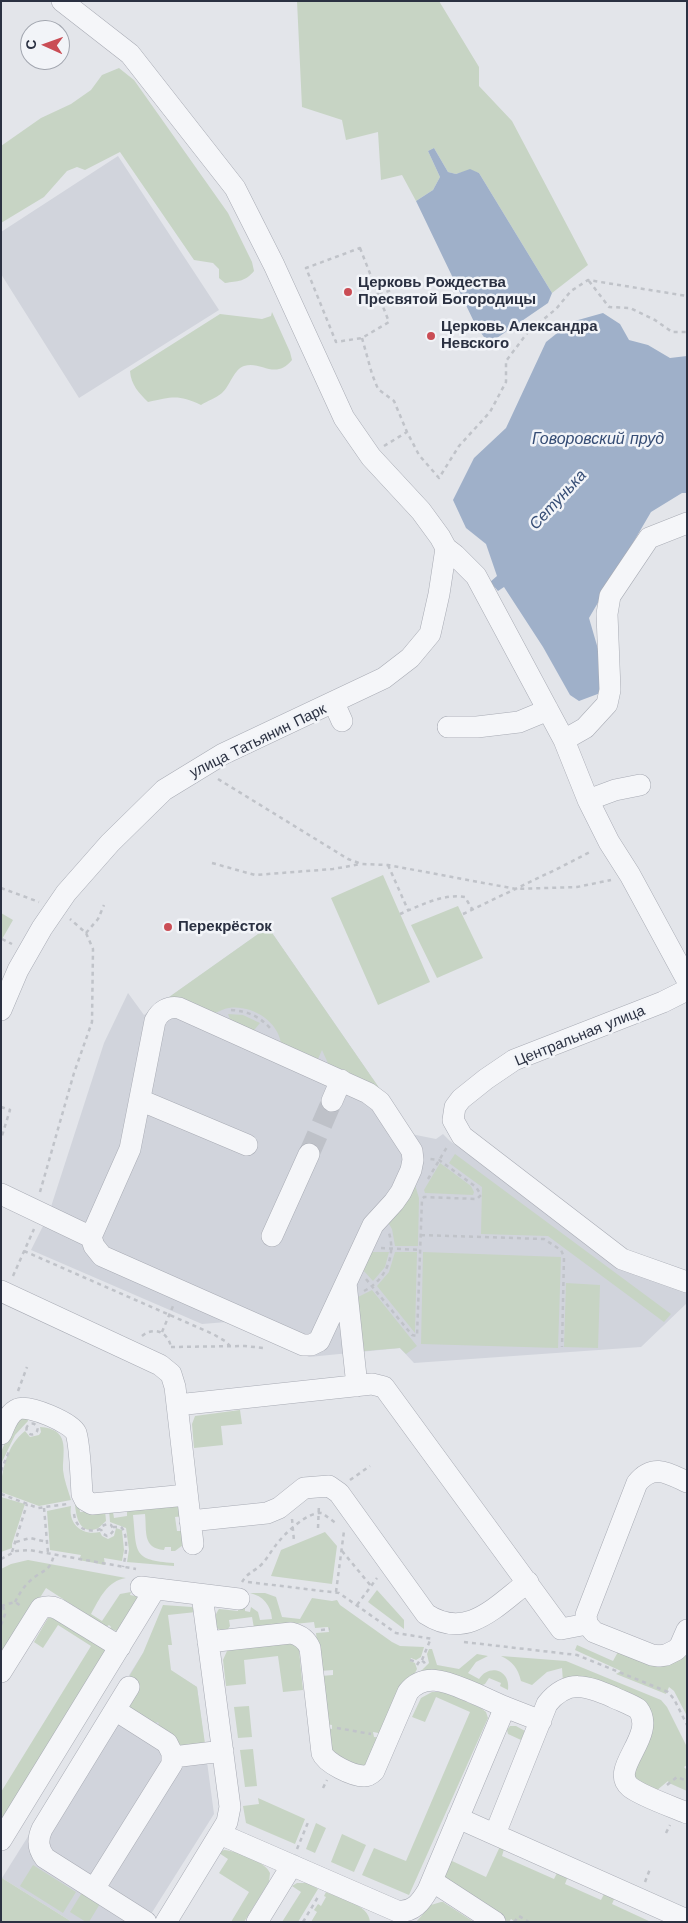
<!DOCTYPE html>
<meta charset="utf-8">
<style>
body{margin:0}
#map{position:relative;width:688px;height:1923px;overflow:hidden;background:#e3e5ea;font-family:"Work Sans",sans-serif}
canvas{display:block}
.frame{position:absolute;inset:0;border:2px solid #2b3142;pointer-events:none}
.north{position:absolute;left:20px;top:20px;width:50px;height:50px;box-sizing:border-box;background:#f2f4f8;border:1px solid #a2a6af;border-radius:50%;rotate:272deg;font-size:14px;font-weight:700;line-height:20px;text-align:center;color:#2b3142}
.north::after{content:'';display:block;margin:auto;width:18px;height:22px;background:#ca4d55;clip-path:polygon(50% 0,100% 100%,50% 72%,0 100%)}
</style>
<div id="map">
<canvas width="688" height="1923"></canvas>
<div class="frame"></div>
<div class="north">С</div>
</div>
<script>
const c = document.querySelector('canvas').getContext('2d');
c.lineJoin = 'round';
function fill(path, color) {
  c.fillStyle = color;
  c.fill(path, 'evenodd');
}
function stroke(path, color, width, dash) {
  c.strokeStyle = color;
  c.lineWidth = width;
  c.lineCap = dash ? 'butt' : 'round';
  c.setLineDash(dash || []);
  c.stroke(path);
}
function label(font, color, halo, rows, align = 'center') {
  c.font = font + ' "Work Sans",sans-serif';
  c.lineWidth = 5;
  c.setLineDash([]);
  c.textBaseline = 'middle';
  c.strokeStyle = halo;
  c.fillStyle = color;
  for (const [text, x, y, turn = 0] of rows) {
    c.save();
    c.translate(x, y);
    c.rotate((+turn || 0) * Math.PI / 180);
    c.textAlign = isNaN(turn) ? turn : align;
    if (halo) c.strokeText(text, 0, 0);
    c.fillText(text, 0, 0);
    c.restore();
  }
}
const built = new Path2D(`
 M118 156 219 310 79 398 1 274V232Z
 M268 927 411 1134 436 1139 443 1134 450 1141 620 1262 687 1291V1303L641 1347 414 1363 400 1348 309 1357 239 1321 202 1324 31 1250 48 1216 104 1043 128 993 144 1015Z
 M143 1653 197 1687 214 1814 146 1922H72L2 1878Z`);
const green = new Path2D(`
 M297 1H439L479 67V86L512 121 588 265 552 293 479 173 470 170 456 174 448 172 434 148 428 151 440 177 433 190 416 201 402 175 381 180 378 132 346 140 342 120 302 107Z
 M119 68 134 80 228 213 252 262 254 271C245 282 238 281 225 283L219 278V269L213 263 194 260 120 152 85 170 77 167 67 171 44 197 1 223V146L41 118 71 104 91 90 102 75Z
 M272 312 290 352 292 360C275 381 261 360 244 366 234 369 230 386 222 393 216 398 207 401 201 405 178 394 172 397 148 402 139 393 131 385 130 371L220 314 262 319 271 316Z
 M383 875 430 982 378 1005 331 898Z
 M458 906 483 958 437 978 411 925Z
 M1 913 13 920 1 941Z
 M268 927 382 1092 331 1070 322 1050 318 1059 281 1043C277 1020 251 1005 229 1008 221 1009 214 1015 207 1015 197 1015 173 1005 162 1002Z
 M228 1014 243 1015 260 1023 250 1035 233 1027Z
 M455 1154 671 1314 664 1322 548 1236 481 1234 482 1187 449 1163Z
 M440 1163 471 1186 474 1192 473 1195 425 1193 424 1190Z
 M415 1185 419 1198 418 1246H395L392 1229 386 1219Z
 M372 1252H389L385 1267 373 1281 363 1270Z
 M395 1252H417L415 1333 377 1286 389 1272Z
 M423 1252 561 1257 558 1348 421 1344Z
 M566 1283 600 1285 598 1348 564 1347Z
 M372 1290 417 1346 406 1354 400 1348 364 1351 358 1297Z
 M240 1410 242 1424 221 1426 223 1445 194 1448 192 1424 195 1416Z
 M26 1412 28 1421 15 1435 1 1464V1452L16 1417Z
 M40 1427C70 1429 63 1449 63 1470 64 1480 68 1490 71 1500L39 1506 1 1492C1 1471 7 1445 25 1431L30 1437 39 1435 41 1432Z
 M1 1497 25 1504 12 1544V1548L1 1552Z
 M75 1504H79L80 1512 105 1510 106 1521C102 1524 100 1528 96 1529 79 1534 76 1516 75 1504Z
 M172 1504 180 1507 184 1516 175 1517 177 1531H185L183 1545 175 1551H171V1547H165L164 1550C142 1548 147 1531 145 1514L133 1515C137 1553 132 1560 174 1563V1566L127 1562 129 1550 126 1528 110 1522 109 1510 113 1512 114 1518 127 1516V1512L129 1508Z
 M71 1506C68 1524 82 1536 100 1532L102 1536 108 1539 114 1536 116 1528 122 1530 124 1550 122 1561 104 1558 105 1565 79 1560 81 1555 50 1550 47 1511Z
 M325 1532 337 1546 332 1584 271 1576 281 1550Z
 M28 1560 126 1578C107 1581 100 1598 91 1614L102 1621 120 1594 131 1592 130 1595 135 1596 136 1593 140 1594 117 1631 110 1629 111 1627 109 1625 106 1627 46 1588 1 1660V1569L11 1564Z
 M377 1590 404 1620V1629L368 1602Z
 M250 1593H265L276 1597 282 1617 300 1619 312 1598 332 1601 337 1600 340 1605 392 1642 400 1646 424 1647 421 1657 416 1660 411 1658 410 1661 415 1663 417 1669 384 1734 373 1732 374 1737 382 1738 364 1769 332 1757 325 1728 332 1729V1725L325 1724 321 1676 333 1675V1670L320 1671 316 1633 329 1632 328 1627 315 1628 314 1622 254 1628 252 1617 229 1620 230 1626 228 1629C213 1634 212 1618 219 1609L238 1611V1606L245 1607V1611L250 1612 251 1607 258 1612 260 1620 272 1619C271 1605 263 1596 250 1593Z
 M163 1605 192 1607 196 1612 168 1615 172 1645H168L171 1670 197 1687 205 1744 184 1747 156 1729 159 1723 157 1722 153 1727 129 1711 126 1682 143 1653Z
 M54 1616 105 1646 106 1651 1 1822V1792L91 1646 58 1625 43 1648 34 1642 48 1618Z
 M289 1643 295 1645 299 1650 303 1690 283 1692 278 1656 244 1660 246 1684 226 1686 223 1660 227 1651 231 1649Z
 M577 1645 613 1661 619 1650 687 1654V1716L674 1691 669 1687 666 1694 616 1674 621 1671 575 1650Z
 M429 1649H432L437 1665 459 1669 477 1654 488 1656 476 1662 468 1673 479 1679C489 1663 511 1670 508 1690L500 1686 501 1683 489 1678 485 1684 480 1686 444 1671 420 1672 429 1663 427 1654Z
 M501 1656 566 1661 661 1700 667 1707 687 1747V1765L684 1767 687 1770V1791L669 1783 668 1781 656 1791 633 1777 650 1725 563 1682 562 1668 547 1672 532 1685 521 1681C518 1668 512 1661 501 1656Z
 M432 1692H444L481 1708 486 1712 488 1718 409 1895 362 1875 374 1848 406 1861 470 1712 436 1697 425 1722 412 1717 421 1698Z
 M249 1706 252 1737 238 1738 234 1707Z
 M510 1726H516L525 1731 521 1740 508 1734 507 1730Z
 M253 1749 257 1786 245 1787 240 1750Z
 M258 1798 305 1819 295 1844 246 1823 243 1806 259 1804Z
 M316 1823 326 1828 315 1853 306 1849Z
 M342 1834 366 1845 354 1872 331 1862Z
 M502 1842 504 1849 502 1856 554 1879 558 1871 568 1876 565 1884 601 1900 605 1892 615 1897 612 1904 651 1922H515L511 1919 509 1922H503L442 1880 450 1860 486 1877Z
 M224 1850C236 1851 265 1861 270 1873L269 1882 244 1922H231L249 1892 219 1873 228 1859 219 1853Z
 M33 1865 76 1892 63 1913 20 1886Z
 M1 1877 2 1878 72 1922H1Z
 M297 1883H309L318 1889 298 1922H282L301 1892 292 1886Z
 M83 1891 101 1902 89 1922H86L70 1912Z
 M326 1892C339 1898 369 1904 370 1922H311L317 1912 314 1910 318 1904 321 1906 326 1897 324 1896Z
 M441 1902H443L474 1922H416L431 1905Z`);
const water = new Path2D(`
 M434 148 448 172 456 174 470 169 479 173 552 293 548 303 494 340 484 337 476 326 416 201 433 190 440 177 428 151Z
 M603 313 620 324 629 340 648 345 670 358 687 356V493H682L651 512 589 618 607 680 603 692 579 701 570 695 543 647 504 587 498 591 490 582 497 576 486 544 466 528 453 500 474 458 506 428 546 342 571 322Z`);
const minorTunnel = new Path2D(`
 M309 1154 332 1101`);
const path = new Path2D(`
 M360 248 389 322 362 338 336 342 306 268Z
 M589 281 609 307 630 308 655 320 672 332H687
 M379 295 391 290 387 281
 M362 338 372 374 378 389 394 401 407 432 419 455 439 478 459 446 490 412 506 382V361L528 332 556 309 571 291 588 280 687 296
 M384 446 407 432
 M218 779 348 859 362 864 388 865 516 889 577 887 611 880
 M212 863 255 875 333 869 361 864
 M388 865 408 910
 M1 888 39 902
 M400 914C419 906 444 893 465 897L472 909
 M463 914 559 868 592 851
 M86 933 98 919 104 905
 M2 939 12 944
 M231 1010C247 1011 259 1016 270 1028
 M1 1107 10 1110 1 1139
 M428 1179 447 1147
 M40 1192 74 1073 92 1022 93 949 86 933 70 919
 M421 1235 544 1239 561 1250 564 1257 562 1347
 M381 1248 421 1250
 M24 1251 213 1334 225 1341 230 1346
 M13 1276 34 1229
 M366 1279 412 1335 417 1336 422 1199 424 1197 477 1199 481 1195 476 1187 439 1160 430 1159
 M364 1291C386 1280 396 1255 389 1233
 M162 1332 173 1306
 M142 1336C154 1326 168 1332 171 1347
 M171 1347 245 1346 263 1348
 M18 1391 27 1367
 M26.5 1429a5.5 5.5 0 1 1 11 0a5.5 5.5 0 1 1-11 0Z
 M1 1471 10 1449
 M350 1480 370 1466
 M1 1494 38 1508 67 1504
 M44 1508 48 1553
 M74 1514C76 1529 87 1533 101 1529L102 1526 107 1524 111 1525 114 1530 110 1535 107 1536 102 1533 101 1529
 M292 1519 294 1541
 M113 1527H121C129 1535 126 1556 123 1567
 M318 1528 319 1504
 M16 1542 30 1538 47 1542
 M342 1551 371 1586
 M12 1552 27 1504
 M1 1559 16 1551 29 1550 136 1569
 M242 1582C248 1572 254 1572 262 1564 267 1559 271 1551 276 1545 284 1534 308 1511 322 1513L337 1524
 M248 1582 339 1593 396 1633 433 1639
 M336 1592 344 1531
 M15 1602C19 1594 24 1586 31 1580 43 1569 50 1573 54 1554
 M357 1605 377 1578
 M1 1606 15 1602 21 1606
 M1 1625 5 1614 3 1606
 M321 1630 330 1629
 M464 1642 577 1655 668 1692 674 1699 687 1725
 M410 1660 417 1662
 M422 1660 431 1638
 M417 1665 420 1660 424 1662 425 1664
 M337 1728 371 1734
 M667 1785 677 1777 687 1781
 M323 1788 327 1780
 M666 1833 670 1825
 M297 1849 309 1820
 M645 1882 650 1869
 M303 1922 318 1897
 M514 1922 519 1916 529 1922`);
const minor = new Path2D(`
 M62 1 130 54 235 188 274 265 344 418 371 457 421 511 440 537 446 548 455 555 476 576 564 740 588 800 609 842 630 875 687 980
 M334 703 342 721
 M448 727H477L519 722 548 710
 M564 740 585 728 607 704 610 690 607 614 610 596 649 538 687 523
 M588 800 615 790 640 785
 M687 990 663 1002 514 1060 486 1079 461 1099 455 1107 453 1120 462 1136 622 1259 687 1282
 M1 1010 18 970 42 928 66 893 110 843 164 790 223 754 384 678 410 658 430 634 439 594 446 548
 M140 1100 247 1145
 M332 1101 341 1080
 M1 1194 91 1237 130 1149 155 1021C160 1011 168 1006 179 1008L368 1093 380 1102 412 1151 413 1160 411 1170 401 1192 394 1202 373 1225 319 1341 311 1345H303L102 1256 94 1246 91 1237
 M272 1236 309 1154
 M346 1283 357 1386
 M1 1291 160 1365 171 1374 175 1387 193 1544
 M177 1405 372 1384 384 1387 561 1629 587 1624
 M1 1434C5 1425 8 1413 18 1409 28 1404 72 1423 76 1433 80 1445 81 1479 82 1494L85 1500 92 1504 187 1495
 M687 1482C668 1473 653 1463 637 1483L586 1615 587 1624 594 1632 652 1655 659 1656 666 1655 676 1650 680 1646 687 1630
 M190 1521 267 1513 279 1508 304 1488 329 1486 339 1493 426 1614C467 1641 496 1606 528 1582
 M141 1587 239 1599
 M208 1642 291 1633C300 1635 306 1639 310 1648L322 1753C326 1763 352 1776 364 1776 368 1776 371 1774 374 1771L408 1692C425 1671 449 1683 469 1691 481 1696 493 1702 505 1707L428 1890C421 1902 413 1913 397 1911L220 1834
 M1 1672 41 1608C47 1606 52 1606 58 1609L120 1647
 M129 1687 42 1829C37 1840 38 1849 45 1858L146 1922
 M505 1707 541 1721
 M173 1757 223 1751
 M458 1818 687 1920
 M495 1834 547 1704C568 1678 587 1686 613 1697 621 1701 630 1704 638 1709 658 1735 608 1769 630 1787 641 1796 673 1807 687 1813
 M1 1840 155 1589
 M432 1881 495 1922
 M94 1889 172 1764V1753L167 1743 115 1710
 M166 1922 227 1822 230 1807 202 1595
 M257 1922 292 1865`);
const markers = [
 [348,292,5,"#ca4d55"],
 [431,336,5,"#ca4d55"],
 [168,927,5,"#ca4d55"]
];
const poiNames = [
 ["Церковь Рождества",358,283],
 ["Пресвятой Богородицы",358,300],
 ["Церковь Александра",441,327],
 ["Невского",441,344],
 ["Перекрёсток",178,927]
];
const streetNames = [
 ["улица Татьянин Парк",258,741,-26],
 ["Центральная улица",580,1036,-22]
];
const waterNames = [
 ["Говоровский пруд",598,439],
 ["Сетунька",558,500,-47]
];
fill(built, '#d1d4dc');
fill(green, '#c7d4c4');
fill(water, '#9fb0c9');
stroke(minorTunnel, '#bec1c8', 21, [21, 11]);
stroke(minor, '#a8abb4', 22);
stroke(path, '#c0c3c9', 2.5, [4, 4]);
stroke(minor, '#f5f6f9', 21);
for (const [x, y, r, color] of markers) {
  const dot = new Path2D();
  dot.arc(x, y, r, 0, 2 * Math.PI);
  c.fillStyle = color;
  c.fill(dot);
  stroke(dot, '#f2f4f8', 2);
}
label('bold 15px', '#2b3142', '#f2f4f8', poiNames, 'left');
label('15px', '#2b3142', '#f2f4f8', streetNames);
label('italic 16px', '#364d75', '#f2f4f8', waterNames);
</script>
